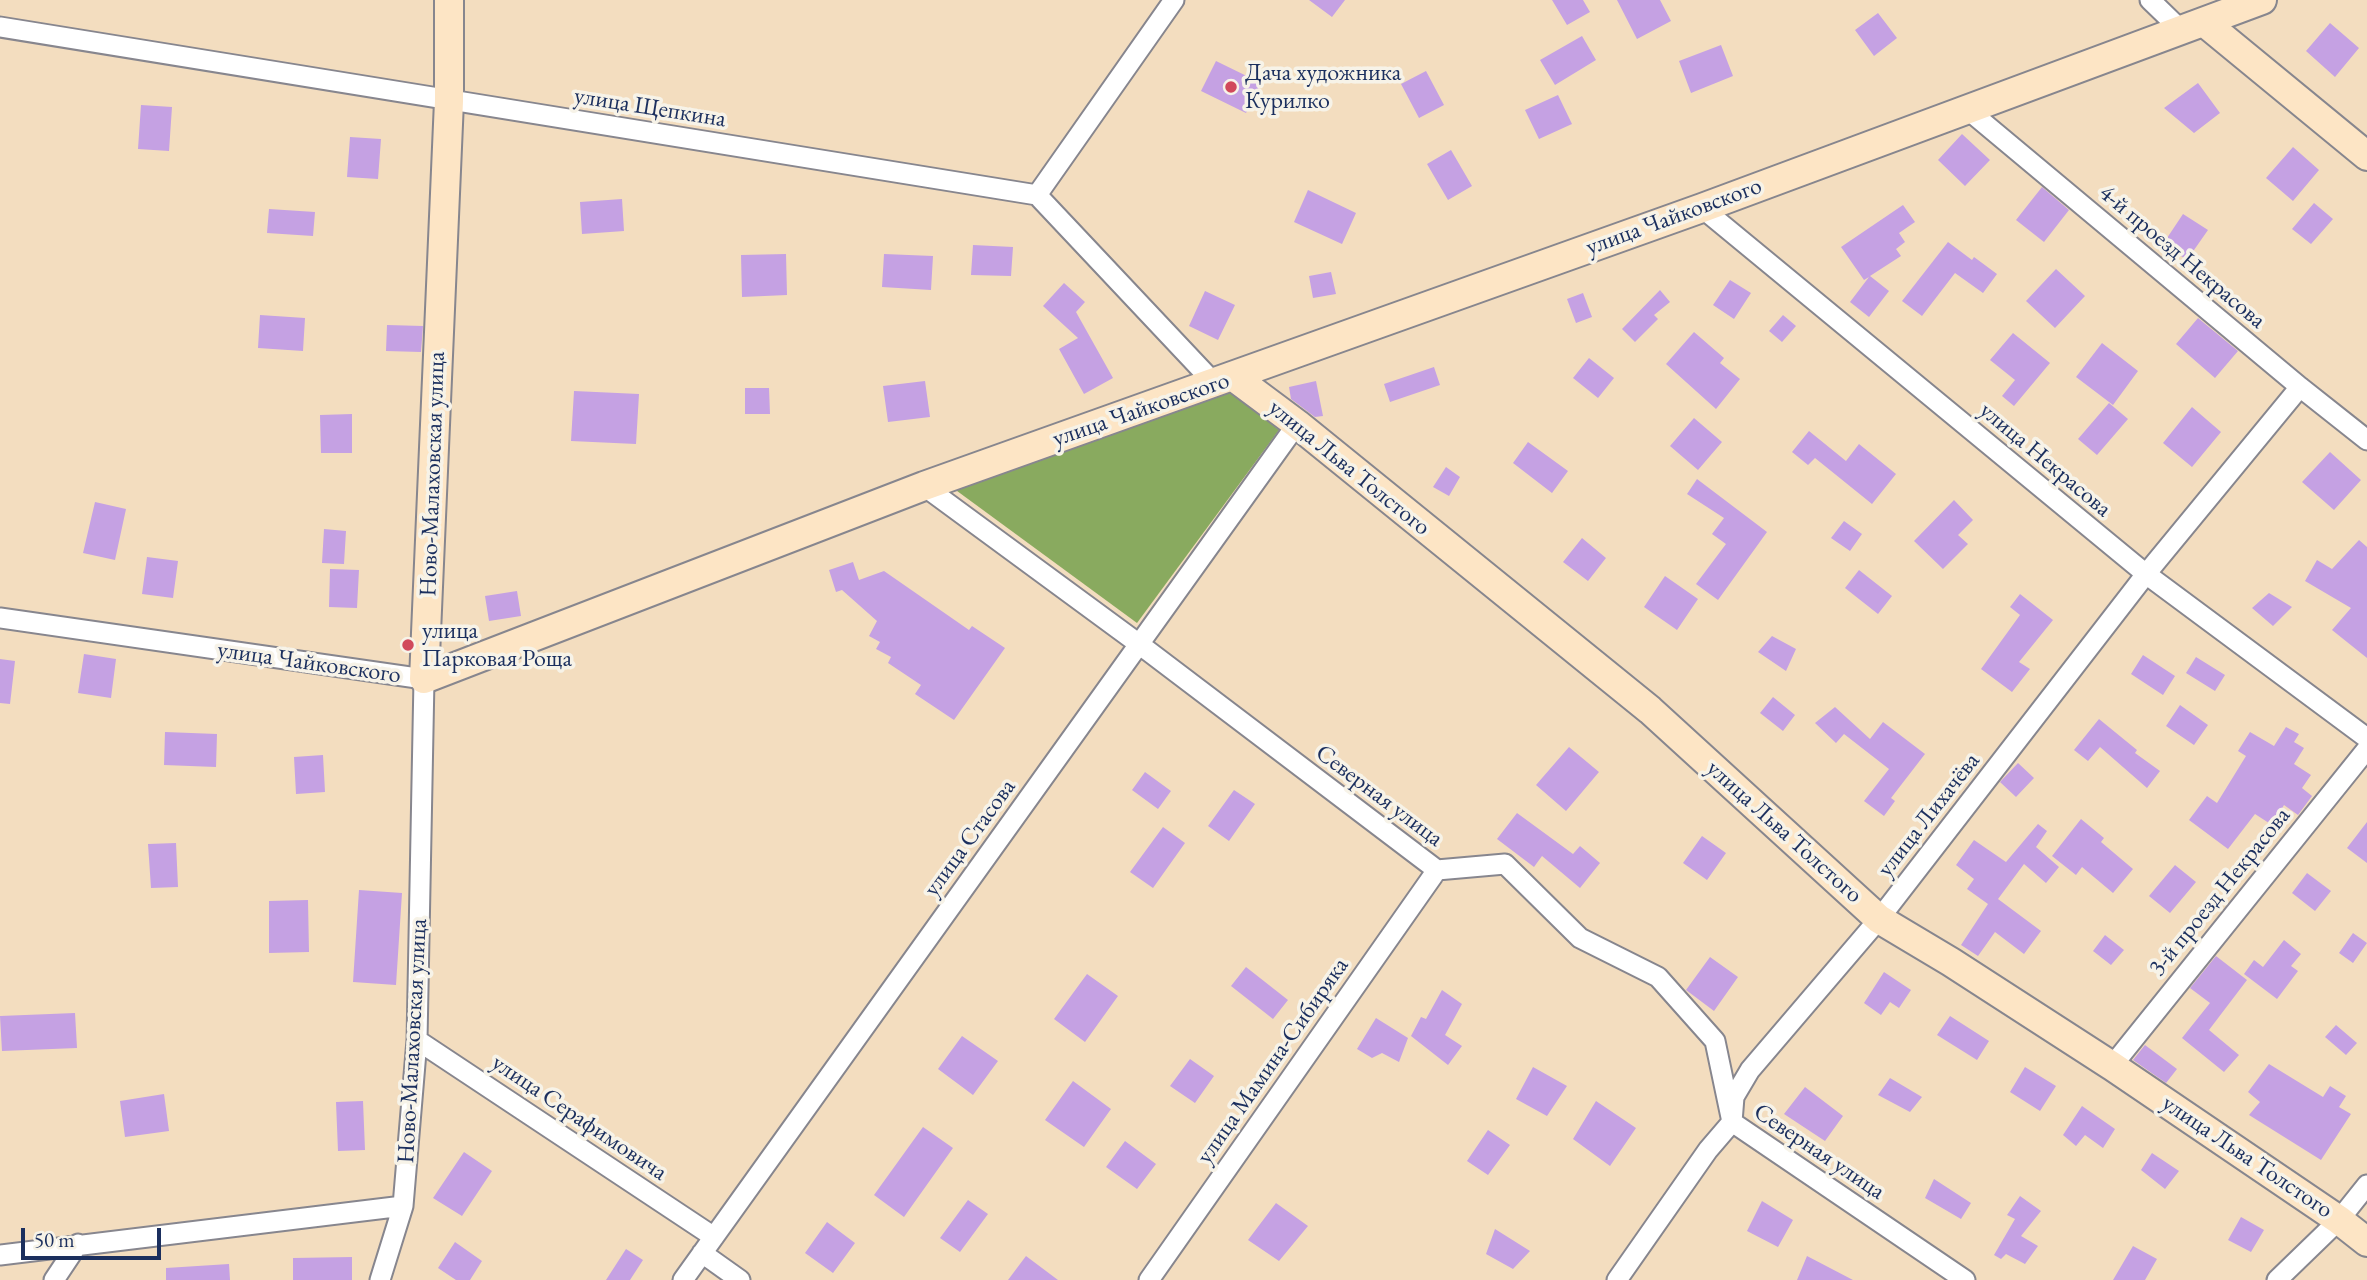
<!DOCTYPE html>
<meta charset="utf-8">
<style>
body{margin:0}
#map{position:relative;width:2367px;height:1280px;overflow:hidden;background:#f3ddbf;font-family:"EB Garamond",serif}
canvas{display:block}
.scale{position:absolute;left:21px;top:1228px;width:140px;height:32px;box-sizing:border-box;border:4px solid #1b2f5e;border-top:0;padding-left:9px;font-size:21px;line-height:24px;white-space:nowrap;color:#1b2f5e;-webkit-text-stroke:5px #f7f3e8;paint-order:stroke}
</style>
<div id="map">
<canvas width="2367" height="1280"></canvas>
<div class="scale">50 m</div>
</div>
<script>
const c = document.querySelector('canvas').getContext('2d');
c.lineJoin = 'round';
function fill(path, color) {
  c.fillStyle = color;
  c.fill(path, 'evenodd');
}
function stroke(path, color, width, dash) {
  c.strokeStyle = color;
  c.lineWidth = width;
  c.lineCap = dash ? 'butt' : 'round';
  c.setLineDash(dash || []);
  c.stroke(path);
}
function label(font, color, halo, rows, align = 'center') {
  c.font = font + ' "EB Garamond",serif';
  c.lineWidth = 7;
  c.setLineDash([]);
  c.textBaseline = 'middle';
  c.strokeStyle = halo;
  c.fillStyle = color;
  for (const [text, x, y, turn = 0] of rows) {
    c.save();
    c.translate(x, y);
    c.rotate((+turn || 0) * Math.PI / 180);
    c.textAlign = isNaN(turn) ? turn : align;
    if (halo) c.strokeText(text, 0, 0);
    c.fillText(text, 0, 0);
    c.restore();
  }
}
const forest = new Path2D(`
 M1229 391 1279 430 1137 623 953 488Z`);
const building = new Path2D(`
 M1309 0H1345L1332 17Z
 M1552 0H1583L1590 12 1567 25Z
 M1617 0H1660L1671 21 1637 39Z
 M1878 13 1897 38 1874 56 1855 30Z
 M2330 23 2359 48 2335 77 2306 51Z
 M1582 36 1596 60 1555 85 1540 60Z
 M1721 45 1733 76 1691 93 1679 61Z
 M1216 61 1261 83 1246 113 1201 91Z
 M1426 71 1444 105 1419 118 1401 84Z
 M2198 83 2220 113 2194 133 2164 108Z
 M1558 95 1572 124 1539 139 1525 110Z
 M141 105 172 107 169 151 138 149Z
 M1962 134 1990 160 1965 186 1938 160Z
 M350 137 381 139 378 179 347 177Z
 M2293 147 2319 170 2293 201 2266 178Z
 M1451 150 1472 186 1448 200 1427 164Z
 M2042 187 2069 210 2044 242 2016 220Z
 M1308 190 1356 213 1342 244 1294 222Z
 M622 199 624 231 582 234 580 202Z
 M2314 203 2333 219 2311 244 2292 229Z
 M1903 205 1915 222 1899 233 1905 242 1896 249 1901 256 1870 276 1889 291 1869 317 1850 302 1869 277 1864 280 1841 247Z
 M269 209 315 212 313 236 267 233Z
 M2183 214 2208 230 2187 260 2163 244Z
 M1948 242 1972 260 1974 257 1997 274 1983 293 1955 273 1922 316 1902 301Z
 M973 245 1013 247 1011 276 971 275Z
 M786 254 787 295 742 297 741 255Z
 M884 254 933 256 931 290 882 287Z
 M2056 269 2085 296 2055 328 2026 301Z
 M1331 272 1336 294 1313 298 1309 276Z
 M1730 280 1751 293 1734 319 1713 305Z
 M1064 283 1085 302 1076 312 1113 378 1084 394 1059 349 1078 338 1043 306Z
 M1660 290 1670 302 1654 315 1658 319 1635 342 1622 329Z
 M1205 291 1235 305 1218 340 1189 326Z
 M1583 293 1592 317 1576 323 1567 299Z
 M260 315 305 318 303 351 258 348Z
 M1783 315 1796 326 1782 342 1769 331Z
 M2198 318 2238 351 2215 378 2176 344Z
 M387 325 423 326 421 352 386 351Z
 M1694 332 1724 358 1720 363 1740 379 1716 409 1666 364Z
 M2013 333 2050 363 2014 406 2002 396 2015 380 1990 360Z
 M2102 343 2138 371 2113 405 2076 377Z
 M1589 358 1614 378 1598 398 1573 378Z
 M1434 367 1440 385 1390 402 1384 384Z
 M925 381 930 417 888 422 883 386Z
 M1316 381 1323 416 1315 417 1291 399 1289 387Z
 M745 388H769L770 414H745Z
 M574 391 639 394 636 444 571 441Z
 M2109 403 2128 419 2097 455 2078 439Z
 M2192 407 2221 432 2192 467 2163 443Z
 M352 414V453H321L320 415Z
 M1694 418 1722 442 1698 470 1670 446Z
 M1809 431 1846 461 1859 444 1896 474 1872 504 1815 458 1808 465 1792 452Z
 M1528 442 1568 471 1552 493 1513 463Z
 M2330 452 2361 480 2334 510 2302 482Z
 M1446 467 1460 477 1449 496 1433 487Z
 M1697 479 1767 532 1718 600 1696 584 1726 544 1712 534 1724 518 1687 494Z
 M1954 500 1973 520 1958 535 1968 544 1943 569 1914 541Z
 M95 502 126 509 115 560 83 553Z
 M1844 521 1862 534 1850 551 1831 538Z
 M324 529 346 531 344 564 322 563Z
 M1582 538 1606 558 1588 581 1563 562Z
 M2359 540 2367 547V658L2332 630 2351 608 2305 581 2317 560 2332 569Z
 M147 557 178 561 173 598 142 594Z
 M853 562 859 580 884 571 969 630 972 626 1005 648 954 720 915 694 921 685 888 663 891 657 876 649 880 642 869 636 877 621 842 590 836 592 829 570Z
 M330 569 359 570 357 608 329 607Z
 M1859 570 1892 596 1878 614 1845 588Z
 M1665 576 1698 599 1677 630 1644 607Z
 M517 591 521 616 489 621 485 596Z
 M2269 593 2292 607 2273 626 2252 608Z
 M2020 594 2053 620 2019 662 2030 669 2012 692 1981 669 2020 615 2010 607Z
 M1772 636 1796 649 1786 671 1758 652Z
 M84 654 116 659 111 698 78 693Z
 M2143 655 2175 676 2163 695 2131 674Z
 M2196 657 2225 675 2215 691 2186 673Z
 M0 659 15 661 10 704 0 703Z
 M1773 697 1795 715 1783 731 1760 713Z
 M2180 705 2208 725 2194 745 2166 726Z
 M1835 707 1870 739 1883 722 1925 754 1891 798 1895 801 1884 816 1864 801 1889 769 1844 734 1836 743 1815 723Z
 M2099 719 2137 750 2135 753 2160 771 2147 788 2100 747 2088 761 2074 750Z
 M2286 727 2299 734 2294 742 2304 748 2294 764 2311 775 2302 788 2312 796 2298 815 2284 805 2272 825 2255 814 2228 849 2189 820 2207 796 2217 803 2246 756 2238 751 2250 732 2274 746Z
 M165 732 217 734 216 767 164 765Z
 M1569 747 1599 772 1566 811 1536 785Z
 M323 755 325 792 296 794 294 757Z
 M2018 763 2034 778 2016 797 2000 782Z
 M1145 772 1171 791 1158 809 1132 790Z
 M1234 790 1255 804 1229 841 1208 826Z
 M1517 813 1573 854 1580 846 1600 863 1580 888 1542 856 1534 867 1497 839Z
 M2081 819 2104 838 2101 842 2133 869 2113 893 2082 867 2076 875 2052 856Z
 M2367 822V863L2347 848Z
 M2038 824 2047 831 2036 847 2059 867 2046 883 2024 864 1998 899 2041 931 2024 954 1995 932 1978 956 1961 945 1988 904 1967 889 1974 879 1956 865 1974 840 2006 862Z
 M1163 827 1185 843 1153 888 1130 872Z
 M1702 836 1726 853 1707 880 1683 863Z
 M176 843 178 887 151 888 148 844Z
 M2175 865 2196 882 2170 913 2149 896Z
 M2307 873 2331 891 2315 911 2292 893Z
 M359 890 402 893 396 985 353 982Z
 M308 900 309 952 269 953V901Z
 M2353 933 2367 943 2353 963 2339 953Z
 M2105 935 2124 950 2111 965 2093 951Z
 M2284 940 2301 954 2291 966 2298 971 2277 999 2244 974 2254 960 2263 967Z
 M2216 956 2247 980 2209 1030 2239 1055 2224 1072 2182 1038 2210 1003 2190 988Z
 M1710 957 1738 977 1714 1011 1686 990Z
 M1246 967 1288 1000 1273 1019 1231 986Z
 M1884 972 1911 990 1899 1008 1890 1002 1881 1015 1864 1003Z
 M1087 974 1118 996 1085 1042 1054 1019Z
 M1442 990 1462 1004 1445 1035 1462 1046 1448 1065 1411 1036 1421 1017 1426 1019Z
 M75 1013 77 1048 2 1051 0 1016Z
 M1950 1016 1989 1041 1977 1060 1937 1035Z
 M1376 1018 1408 1038 1399 1062 1382 1053 1372 1058 1357 1049Z
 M2336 1025 2357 1043 2346 1055 2325 1037Z
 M962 1036 998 1061 973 1095 938 1069Z
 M2145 1045 2177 1069 2166 1083 2133 1060Z
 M1190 1059 1214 1076 1195 1103 1170 1086Z
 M2269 1064 2323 1097 2330 1086 2346 1096 2339 1107 2351 1114 2321 1160 2249 1115 2260 1102 2248 1092Z
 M1533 1067 1567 1086 1547 1116 1516 1099Z
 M2025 1067 2056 1086 2040 1111 2010 1092Z
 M1890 1078 1922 1097 1910 1112 1878 1095Z
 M1073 1081 1111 1109 1084 1147 1045 1120Z
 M1805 1087 1843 1116 1825 1141 1784 1114Z
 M164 1094 169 1131 125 1137 120 1101Z
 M363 1101 365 1150 338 1151 336 1102Z
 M1596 1101 1636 1128 1610 1166 1573 1139Z
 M2082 1106 2115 1129 2103 1148 2085 1135 2076 1146 2063 1135Z
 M923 1127 953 1148 904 1217 874 1195Z
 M1488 1130 1510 1145 1488 1175 1467 1161Z
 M1125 1141 1156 1164 1137 1189 1106 1167Z
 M464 1152 492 1171 462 1216 433 1198Z
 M2152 1153 2179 1171 2165 1189 2141 1170Z
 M1934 1179 1971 1203 1961 1219 1925 1198Z
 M2020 1196 2041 1211 2021 1236 2038 1246 2025 1264 2006 1254 2001 1259 1994 1255 2015 1219 2007 1215Z
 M968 1200 988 1214 960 1252 940 1238Z
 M1762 1201 1793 1220 1778 1247 1747 1231Z
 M1276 1203 1308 1226 1279 1261 1248 1240Z
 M2241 1217 2264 1230 2251 1252 2228 1240Z
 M827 1222 855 1243 833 1273 805 1253Z
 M1495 1229 1530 1251 1513 1269 1486 1254Z
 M455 1242 482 1261 470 1280H456L438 1268Z
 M2133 1246 2157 1259 2145 1280H2113Z
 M626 1249 643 1260 630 1280H606Z
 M1026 1256 1058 1280H1008Z
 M1807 1256 1853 1280H1797Z
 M352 1257V1280H293V1258Z
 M229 1264 230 1280H166V1268Z`);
const street = new Path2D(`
 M2150 0 2181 30
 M0 27 1037 195 1215 384
 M1967 109 2300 387 2367 440
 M1037 195 1174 0
 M1702 208 2146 574 2367 738
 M924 486 1139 644 1437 870 1505 864 1580 938 1658 977 1715 1041 1732 1122 1965 1280
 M0 618 424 679 417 1040 403 1206 380 1280
 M417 1040 714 1237
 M2112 1066 2367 749
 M702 1253 740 1280
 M0 1255 403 1206
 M54 1280 78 1244
 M683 1280 1297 424
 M1149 1280 1437 870
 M1617 1280 1708 1150 1732 1122 1734 1097 1750 1070 1879 919 2146 574 2300 387
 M2277 1280 2339 1220 2367 1185`);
const secondary = new Path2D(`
 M449 0V101L424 679 924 486 1702 208 2262 0
 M2204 22 2367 156
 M1234 377 1297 424 1650 710 1879 919 1951 962 2112 1066 2339 1220 2367 1242`);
const markers = [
 [1231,87,7,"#d1495b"],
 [408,645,7,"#d1495b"]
];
const poiNames = [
 ["Дача художника",1245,73],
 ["Курилко",1245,101],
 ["улица",422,631],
 ["Парковая Роща",422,659]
];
const streetNames = [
 ["улица Щепкина",650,108,9],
 ["улица Чайковского",1674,217,-20],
 ["4-й проезд Некрасова",2182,257,40],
 ["улица Чайковского",1141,410,-19],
 ["улица Некрасова",2045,460,40],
 ["улица Льва Толстого",1349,468,39],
 ["Ново-Малаховская улица",433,474,-88],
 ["улица Чайковского",309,663,8],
 ["Северная улица",1379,796,37],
 ["улица Лихачёва",1929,815,-52],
 ["улица Льва Толстого",1784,832,42],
 ["улица Стасова",970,838,-54],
 ["3-й проезд Некрасова",2220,892,-51],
 ["Ново-Малаховская улица",413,1041,-87],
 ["улица Мамина-Сибиряка",1273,1061,-55],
 ["улица Серафимовича",579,1118,34],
 ["Северная улица",1819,1152,34],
 ["улица Льва Толстого",2247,1157,34]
];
fill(forest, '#89aa5f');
fill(building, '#c5a1e3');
stroke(street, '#87868e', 23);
stroke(secondary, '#87868e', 32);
stroke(street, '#fff', 19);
stroke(secondary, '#fde5c5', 28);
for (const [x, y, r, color] of markers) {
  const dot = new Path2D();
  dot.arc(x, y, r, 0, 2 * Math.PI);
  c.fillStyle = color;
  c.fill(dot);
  stroke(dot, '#f7f3e8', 2.5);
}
label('24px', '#1b2f5e', '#f7f3e8', poiNames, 'left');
label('24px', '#1b2f5e', '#f7f3e8', streetNames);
</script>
